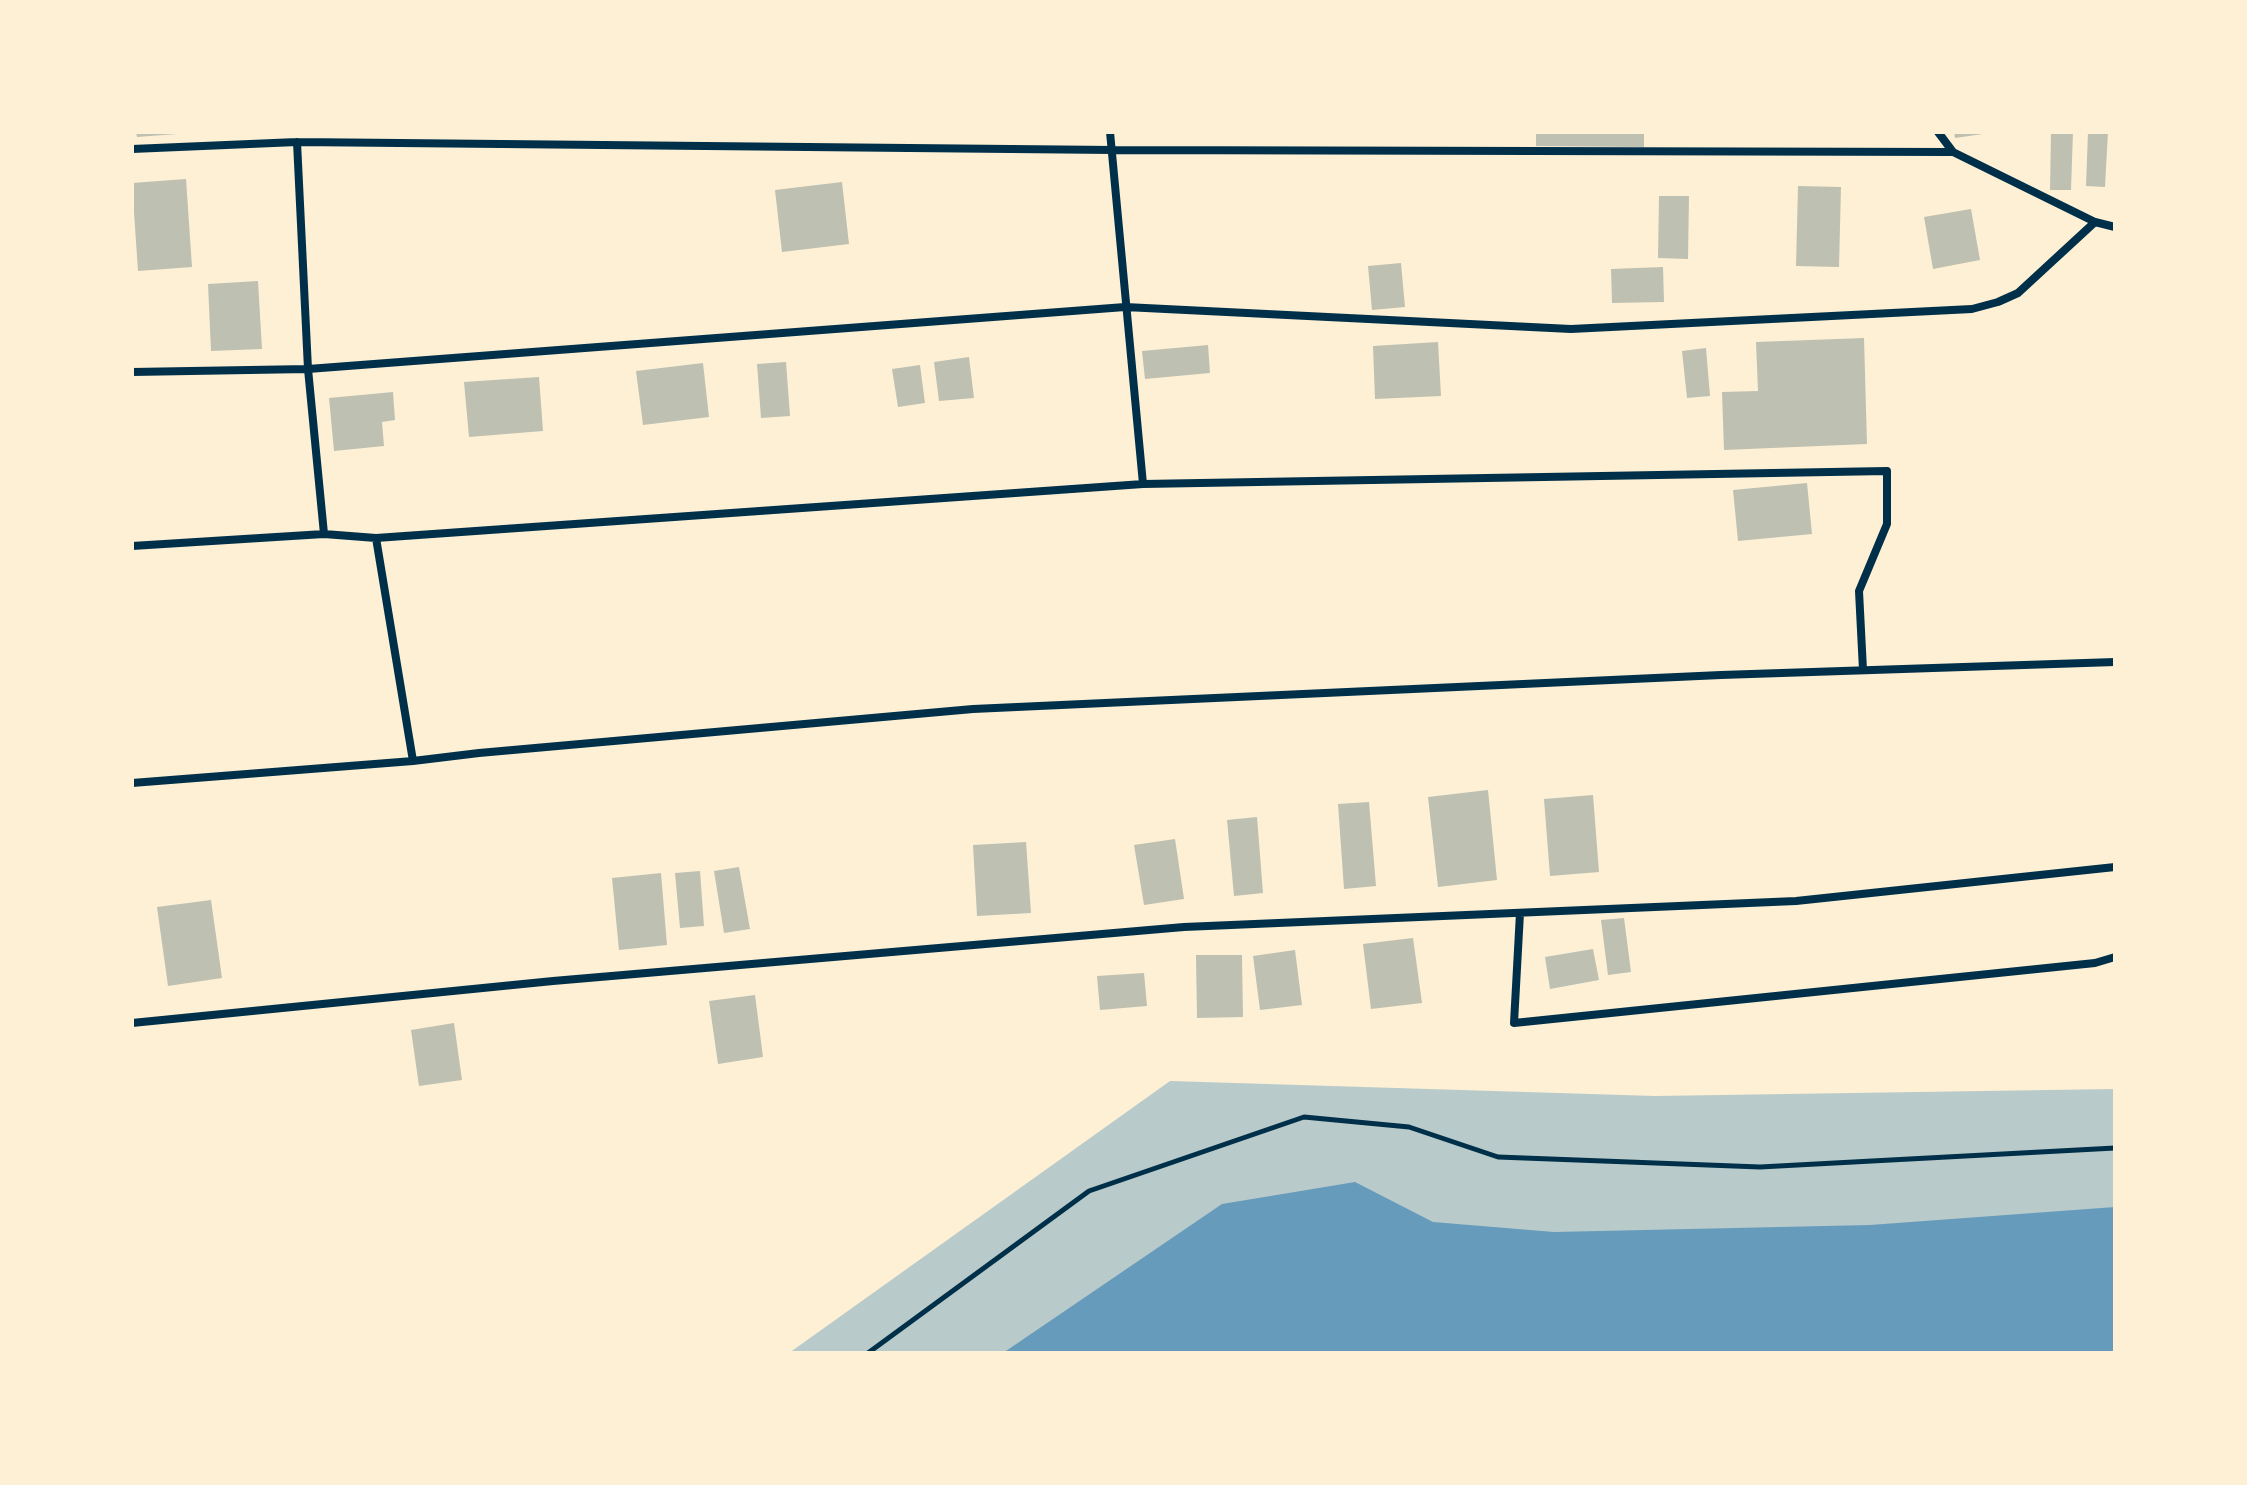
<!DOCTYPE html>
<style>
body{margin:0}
#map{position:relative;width:2247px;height:1485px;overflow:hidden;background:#fdf0d5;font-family:"Titillium Web",sans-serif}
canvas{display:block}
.frame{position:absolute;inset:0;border:134px solid #fdf0d5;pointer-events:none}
</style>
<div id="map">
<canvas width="2247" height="1485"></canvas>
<div class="frame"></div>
</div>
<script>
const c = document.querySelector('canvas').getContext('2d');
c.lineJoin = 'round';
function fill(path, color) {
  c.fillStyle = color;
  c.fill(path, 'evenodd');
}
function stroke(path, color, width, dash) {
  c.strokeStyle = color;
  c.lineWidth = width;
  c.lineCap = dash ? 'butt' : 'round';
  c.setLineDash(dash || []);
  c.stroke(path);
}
const green = new Path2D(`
 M1170 1081 1655 1096 2115 1089V1353H789Z`);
const water = new Path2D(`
 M1355 1182 1433 1222 1554 1232 1870 1225 2115 1207V1353H1003L1222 1204Z`);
const building = new Path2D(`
 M136 132H177V134L137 137Z
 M1536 132H1644V147L1536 146Z
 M1954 132H1983V134L1955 138Z
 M2051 132H2073L2071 190H2050Z
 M2088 132H2108L2105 187 2086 186Z
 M186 179 192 267 138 271 132 183Z
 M842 182 849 244 782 252 775 190Z
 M1798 186 1841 187 1839 267 1796 266Z
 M1659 196H1689L1688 259 1658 258Z
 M1971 209 1980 260 1933 269 1924 217Z
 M1401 263 1405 307 1372 310 1368 266Z
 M1663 267 1664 302 1612 303 1611 269Z
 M258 281 262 349 211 351 208 284Z
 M1864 338 1867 444 1724 450 1722 392 1758 391 1756 342Z
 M1438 342 1441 396 1375 399 1373 346Z
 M1208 345 1210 373 1145 379 1142 351Z
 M1706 348 1710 396 1687 398 1682 351Z
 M969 357 974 398 939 401 934 362Z
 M786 362 790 416 761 418 757 364Z
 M703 363 709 417 643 425 636 371Z
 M920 365 925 403 898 407 892 369Z
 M539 377 543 431 469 437 464 382Z
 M393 392 395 420 382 422 384 446 334 451 329 398Z
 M1807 483 1812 534 1738 541 1733 490Z
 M1488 790 1497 880 1438 887 1428 797Z
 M1593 795 1599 872 1550 876 1544 799Z
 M1369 802 1376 886 1344 889 1338 804Z
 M1257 817 1263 893 1234 896 1227 820Z
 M1175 839 1184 899 1144 905 1134 845Z
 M1026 842 1031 913 977 916 973 845Z
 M739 867 750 929 724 933 714 871Z
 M700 871 704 926 680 928 675 873Z
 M661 873 667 945 619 950 612 878Z
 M211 900 222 978 168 986 157 907Z
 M1624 918 1631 972 1608 975 1601 920Z
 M1413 938 1422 1003 1371 1009 1363 944Z
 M1593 949 1599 980 1550 989 1545 957Z
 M1295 950 1302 1005 1260 1010 1253 956Z
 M1196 955H1242L1243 1017 1197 1018Z
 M1144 973 1147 1006 1100 1010 1097 976Z
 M755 995 763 1057 718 1064 709 1001Z
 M454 1023 462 1080 419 1086 411 1030Z`);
const path = new Path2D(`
 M868 1353 1089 1191 1304 1117 1409 1127 1498 1157 1760 1167 2115 1148`);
const minor = new Path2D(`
 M1110 132 1143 484
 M1938 132 1953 152 2095 222 2115 227
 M132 149 297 142
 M132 372 308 369 1125 307 1571 329 1972 309 1998 302 2018 293 2095 222
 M324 534 308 369 297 142 1113 150 1953 152
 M376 538 413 761
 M132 546 324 534 376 538 1143 484 1887 471V524L1859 591 1863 670
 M132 783 413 761 479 753 973 709 1721 675 2115 662
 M1520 913 1514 1023 2095 963 2115 957
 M132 1023 553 981 1184 927 1796 901 2115 867`);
fill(green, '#b9caca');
fill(water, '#669bbc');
fill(building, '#bec0b2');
stroke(path, '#003049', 5);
stroke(minor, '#003049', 8);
</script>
